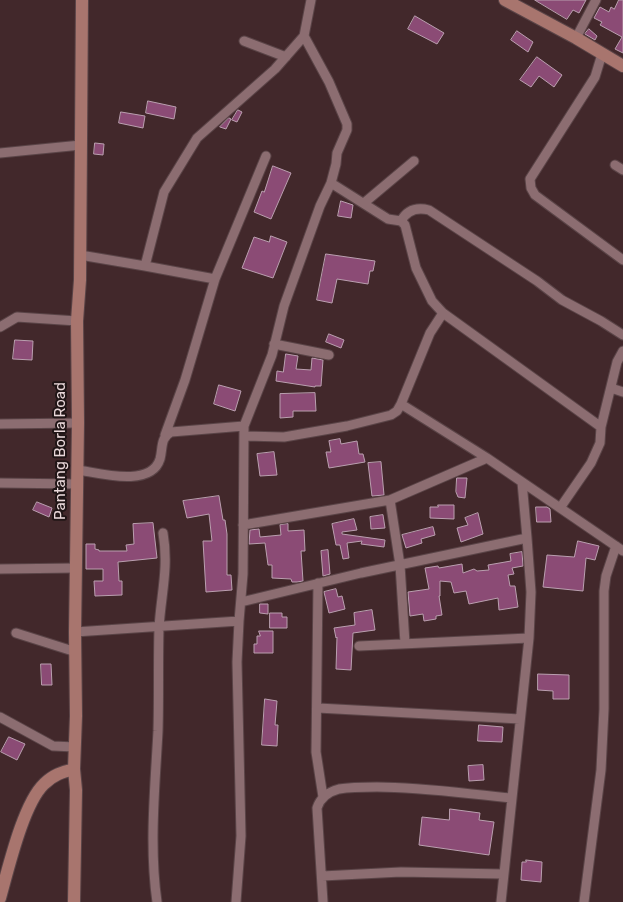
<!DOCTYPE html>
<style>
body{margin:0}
canvas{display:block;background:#42282b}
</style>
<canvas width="623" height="902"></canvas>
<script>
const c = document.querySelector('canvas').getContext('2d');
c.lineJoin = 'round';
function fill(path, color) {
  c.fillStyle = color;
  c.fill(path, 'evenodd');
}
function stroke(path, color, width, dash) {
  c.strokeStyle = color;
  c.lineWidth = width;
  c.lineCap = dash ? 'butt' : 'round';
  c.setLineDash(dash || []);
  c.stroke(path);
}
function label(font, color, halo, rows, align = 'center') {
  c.font = font + ' Rubik,sans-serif';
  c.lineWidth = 4;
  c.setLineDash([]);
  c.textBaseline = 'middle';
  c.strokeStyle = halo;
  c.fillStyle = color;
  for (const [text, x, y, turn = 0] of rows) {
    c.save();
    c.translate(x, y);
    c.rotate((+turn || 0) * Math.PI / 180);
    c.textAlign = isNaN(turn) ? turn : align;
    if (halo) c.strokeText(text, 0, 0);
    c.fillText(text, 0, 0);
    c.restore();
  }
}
const building = new Path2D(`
 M535 0H586L579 13 573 10 567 19Z
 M619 0H623V53L615 49 622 37 600 25 602 22 594 18 600 7 609 12 611 7 614 9Z
 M415 16 444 33 437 44 408 29Z
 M589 29 597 36 595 40 585 34Z
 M517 31 533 42 528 52 511 40Z
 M537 57 562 75 554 87 539 76 531 87 520 80Z
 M148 101 176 107 174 119 146 113Z
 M238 110 242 112 237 122 232 120Z
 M121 112 145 116 143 128 119 123Z
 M229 118 231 119 226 129 220 127Z
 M95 143 104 144 103 155 94 154Z
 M273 166 291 173 271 219 254 212 262 191 264 192Z
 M341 201 353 205 351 218 338 216Z
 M271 236 287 242 273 278 242 268 254 237 269 242Z
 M326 254 375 261 373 271H370L368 284 337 279 332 303 317 300Z
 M329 334 344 340 341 348 326 342Z
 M15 340 33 341 32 360 13 359Z
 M286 354 298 356 296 369 311 370 312 358 323 360 321 386H315V387L276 381 277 371 283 372Z
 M219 385 241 391 235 411 214 404Z
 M315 393 316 411H293V417L280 418V394Z
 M340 439 341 444 357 441 359 454H363L365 462 329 468 326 452H331L329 441Z
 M274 452 277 475 260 476 257 454Z
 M381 462 384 495 372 496 368 463Z
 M457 478H467L465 498 458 497 456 492Z
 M219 496 223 520H225L227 534V575H231L232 590 206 592 203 541H212L209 514 187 518 183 501Z
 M37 502 52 508 49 517 33 510Z
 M438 505H454V519L430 518V507H438Z
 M536 507H547L550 509 551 522H537Z
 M478 513 483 534 461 542 457 528 468 525 465 518Z
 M383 515 385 528 371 529 370 517Z
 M354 519 357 530 342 532V534L385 540 384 547 361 544 362 541 347 543 349 558 343 559 340 545H336L332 524Z
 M153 523 157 558 118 562 119 581H122V595L95 596 94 581H103V569H86V544H95V549L99 550V551H127L126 545 134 544 133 524Z
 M288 524V531L304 530 305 551H301L303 581 297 582H292L291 579 272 578V565H268L265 543 249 544 250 530 259 529 260 537 281 535 280 525Z
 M433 527 435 535 421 539 422 543 406 548 402 535Z
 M578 541 599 546 595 560 586 558 583 591 543 587 547 555 574 557Z
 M328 550 330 574 323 576 321 551Z
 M522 552 523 566 512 568 514 574 508 575 510 586H515L518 607 499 610 498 598 469 604 466 591 454 593 451 582 440 581V596H439L442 615 436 616V619L424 621 423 614 410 616 408 592 429 589 425 568 438 566 439 568 462 564 463 573 474 569 477 571 489 570 488 565 511 561 510 554Z
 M336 589 338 597 342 596 345 609 329 613 324 592Z
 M260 604H268V614L260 613Z
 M372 610 375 630 353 633 351 670 336 669 337 637 336 638 334 628 355 625 354 613Z
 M270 613H282V617H287V628H270Z
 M259 631H273V653H254V644H257V636H260Z
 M41 664H51L52 685H42Z
 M538 674 569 675V699H553V691L538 690Z
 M265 699 277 701 275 725H278L277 746 262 745Z
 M479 725 503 727 502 742 478 741Z
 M9 737 25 744 17 760 1 752Z
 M483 765 484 780 469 781 468 766Z
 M450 809 480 813 479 820 494 822 489 855 419 845 422 817 449 820Z
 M526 860 542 862 541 882 521 880 522 862H526Z`);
const street = new Path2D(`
 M576 38 596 0
 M244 41 286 57
 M602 54 595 77 530 179 531 188 535 195 623 260
 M0 153 81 145
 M615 165 623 170
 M331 183 388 219 401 221 405 225 416 268 432 301 443 313 601 427
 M364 203 414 161
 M401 221C407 210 417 207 429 210L537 281 562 300 601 321 623 335
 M80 255 145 266 164 192 197 138 275 69 304 36
 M145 266 215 279
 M0 327 17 317 77 321
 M274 344 329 355
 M611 388 623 392
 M401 404 430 333 443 313
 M0 424 78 423
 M165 435 185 380 215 279 266 156
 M245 436 284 437 347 426 391 415 397 411 401 404 487 458 623 551
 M78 470C99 473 151 488 160 459 163 448 160 438 171 432L244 426
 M522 482 527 538
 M0 483 77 484
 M390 500 487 458
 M560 508 591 463 600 443 601 427 617 362 623 351
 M243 525 390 500 400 565 405 643
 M0 569 76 568
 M318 583 316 752 323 797
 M241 602 361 573 527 538 531 592 529 638 501 902
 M75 632 239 621
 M16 633 76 652
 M359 646 529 638
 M318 708 520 719
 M0 717 53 746 75 747
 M322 876 401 872 503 874
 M157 902C149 846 155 787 158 731 159 696 158 662 159 628 161 594 169 568 163 533
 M236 902 241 836 237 662 239 621 243 574 244 426 272 355 284 306 320 206 331 183 336 164 337 153 347 130V124L329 82 304 36 311 0
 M323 902 317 808C320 798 328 792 339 789 351 787 365 787 377 787 422 787 467 794 512 798
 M584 902 601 770 604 709V591L606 576 616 546`);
const secondary = new Path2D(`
 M505 0 576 38 623 66
 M0 898C8 870 23 804 44 784 53 775 62 772 74 769
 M74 902 76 790 74 769 76 716 75 632 78 423 77 321 80 280 82 0`);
const streetNames = [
 ["Pantang Borla Road",61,451,-90]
];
fill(building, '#8b4b75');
stroke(building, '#ba9faf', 1);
stroke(street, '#5a4447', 11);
stroke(secondary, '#5a4447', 14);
stroke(street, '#8c6d71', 9);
stroke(secondary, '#a8756e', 12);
label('15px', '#ead8da', '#201516', streetNames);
</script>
